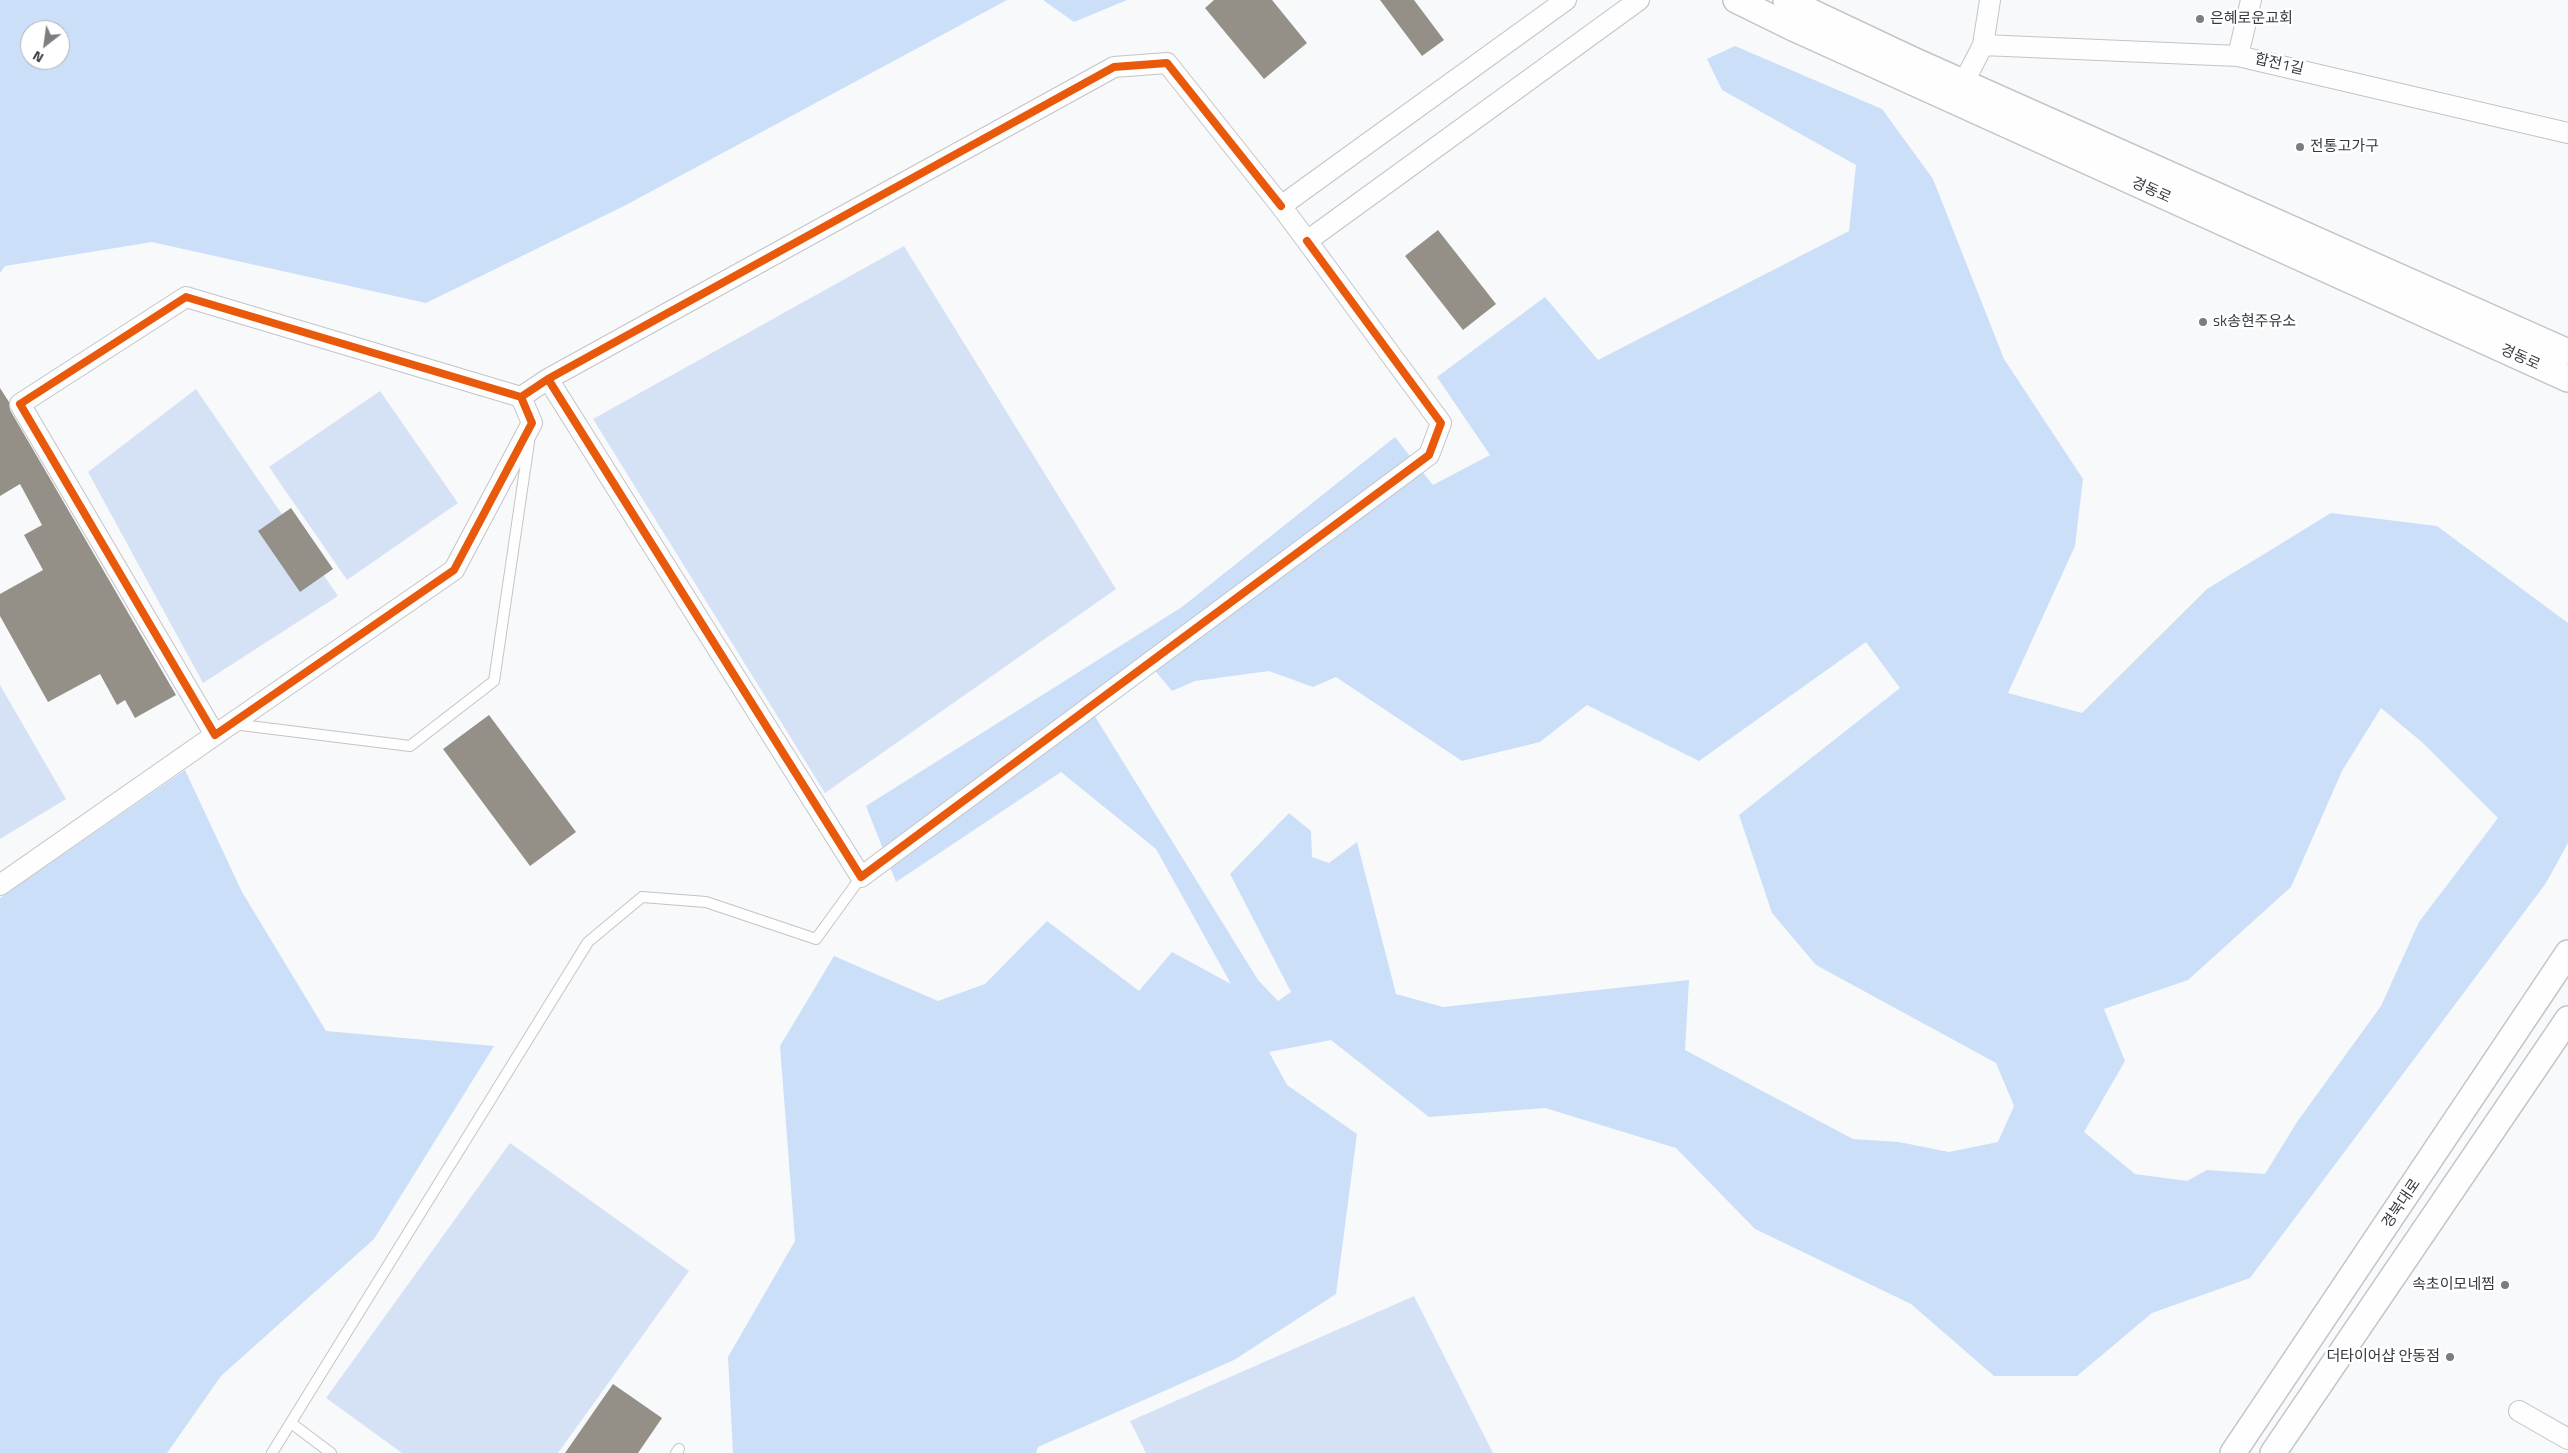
<!DOCTYPE html>
<meta charset="utf-8">
<style>
body{margin:0}
#map{position:relative;width:2568px;height:1453px;overflow:hidden;background:#f8f9fb;font-family:"Titillium Web",sans-serif}
canvas{display:block}
.north{position:absolute;left:20px;top:20px;width:50px;height:50px;box-sizing:border-box;background:#fff;border:1px solid #afb0b3;border-radius:50%;rotate:210deg;font-size:14px;font-weight:700;line-height:20px;text-align:center;color:#363a40}
.north::after{content:'';display:block;margin:auto;width:18px;height:22px;background:#7a7d81;clip-path:polygon(50% 0,100% 100%,50% 72%,0 100%)}
</style>
<div id="map">
<canvas width="2568" height="1453"></canvas>
<div class="north">N</div>
</div>
<script>
const c = document.querySelector('canvas').getContext('2d');
c.lineJoin = 'round';
function fill(path, color) {
  c.fillStyle = color;
  c.fill(path, 'evenodd');
}
function stroke(path, color, width, dash) {
  c.strokeStyle = color;
  c.lineWidth = width;
  c.lineCap = dash ? 'butt' : 'round';
  c.setLineDash(dash || []);
  c.stroke(path);
}
function label(font, color, halo, rows, align = 'center') {
  c.font = font + ' "Titillium Web","Noto Sans KR",sans-serif';
  c.lineWidth = 5;
  c.setLineDash([]);
  c.textBaseline = 'middle';
  c.strokeStyle = halo;
  c.fillStyle = color;
  for (const [text, x, y, turn = 0] of rows) {
    c.save();
    c.translate(x, y);
    c.rotate((+turn || 0) * Math.PI / 180);
    c.textAlign = isNaN(turn) ? turn : align;
    if (halo) c.strokeText(text, 0, 0);
    c.fillText(text, 0, 0);
    c.restore();
  }
}
const green = new Path2D(`
 M904 246 1116 589 825 793 593 419Z
 M196 389 338 596 203 683 88 472Z
 M380 391 458 503 347 580 269 467Z
 M0 685 66 799 0 839Z
 M510 1143 689 1271 558 1453H402L326 1398Z
 M1414 1296 1493 1453H1146L1130 1421Z`);
const forest = new Path2D(`
 M0 0H1007L626 205 426 303 152 242 5 266 0 273ZM30 30H60V60H30Z
 M1043 0H1127L1074 22Z
 M1735 46 1882 109 1933 179 2004 359 2083 479 2075 546 2008 693 2082 713 2207 589 2331 513 2437 526 2568 623V843L2546 883 2250 1278 2152 1313 2077 1376H1994L1911 1304 1755 1229 1676 1148 1545 1108 1429 1117 1331 1040 1269 1052 1287 1085 1357 1134 1336 1294 1234 1360 1038 1447 1036 1453H733L728 1357 795 1241 780 1046 834 956 938 1001 985 984 1047 921 1139 991 1172 952 1231 984 1156 849 1061 772 896 882 866 806 1182 607 1395 437 1433 485 1490 455 1437 377 1545 297 1598 360 1849 231 1856 165 1722 90 1707 59ZM1866 642 1900 688 1739 815 1772 913 1816 965 1996 1063 2014 1106 1998 1142 1949 1152 1899 1142 1853 1139 1685 1050 1689 980 1443 1007 1396 994 1357 842 1329 863 1312 857 1311 831 1289 813 1230 874 1291 992 1278 1001 1258 980 1091 710 1151 666 1172 691 1195 681 1269 671 1313 687 1336 677 1462 761 1540 742 1587 705 1699 761ZM2381 708 2423 743 2498 818 2419 922 2381 1006 2297 1122 2265 1174 2207 1170 2187 1181 2135 1174 2084 1132 2125 1061 2104 1009 2188 980 2291 887 2342 771Z
 M185 770 242 892 326 1031 494 1046 374 1239 221 1376 167 1453H0V898Z`);
const building = new Path2D(`
 M1214 0H1272L1307 43 1264 79 1205 8Z
 M1380 0H1414L1444 40 1422 56Z
 M1438 230 1496 304 1463 330 1405 256Z
 M0 388 9 402 10 410 176 695 135 718 125 700 117 705 100 674 48 702 0 616V594L43 570 24 535 42 525 20 484 0 496Z
 M291 508 333 569 300 592 258 531Z
 M489 715 576 832 530 866 443 749Z
 M613 1384 662 1418 638 1453H565Z`);
const service = new Path2D(`
 M233 724 410 746 494 681 529 442
 M291 1423 331 1453
 M272 1453 588 942 642 897 706 902 816 939 861 877
 M676 1453 679 1449`);
const minor = new Path2D(`
 M1566 0 1281 206 1307 241 1639 0
 M1983 45 1990 0
 M2238 56 2251 0
 M1964 82 1983 45 2238 56 2568 133
 M1281 206 1167 63 1114 67 548 379 861 877 1429 455 1441 423 1307 241
 M521 397 532 423 454 570 215 735 20 404 186 297 521 397 548 379
 M0 885 215 735
 M2519 1411 2568 1439`);
const tertiary = new Path2D(`
 M1736 0 1791 27 2568 379
 M1786 0 1913 60 2568 352
 M2233 1453 2568 953
 M2273 1453 2568 1019`);
const cycleway = new Path2D(`
 M1281 206 1167 63 1114 67 548 379 861 877 1429 455 1441 423 1307 241
 M521 397 532 423 454 570 215 735 20 404 186 297 521 397 548 379`);
const markers = [
 [2200,19,5,"#7a7d81"],
 [2300,147,5,"#7a7d81"],
 [2203,322,5,"#7a7d81"],
 [2505,1285,5,"#7a7d81"],
 [2450,1357,5,"#7a7d81"]
];
const poiNames = [
 ["은혜로운교회",2210,19],
 ["전통고가구",2310,147],
 ["sk송현주유소",2213,322],
 ["속초이모네찜",2495,1285,"right"],
 ["더타이어샵 안동점",2440,1357,"right"]
];
const streetNames = [
 ["합전1길",2279,65,13],
 ["경동로",2151,191,24],
 ["경동로",2520,358,24],
 ["경북대로",2402,1204,-56]
];
fill(green, '#d5e2f6');
fill(forest, '#cbdff9');
fill(building, '#959087');
stroke(service, '#c2c4c8', 12);
stroke(minor, '#c2c4c8', 22);
stroke(tertiary, '#c2c4c8', 28);
stroke(service, '#fefefe', 10);
stroke(minor, '#fefefe', 20);
stroke(tertiary, '#fefefe', 25);
stroke(cycleway, '#e8590c', 8);
for (const [x, y, r, color] of markers) {
  const dot = new Path2D();
  dot.arc(x, y, r, 0, 2 * Math.PI);
  c.fillStyle = color;
  c.fill(dot);
  stroke(dot, '#fff', 2);
}
label('15px', '#363a40', '#fff', poiNames, 'left');
label('15px', '#363a40', '#fff', streetNames);
</script>
